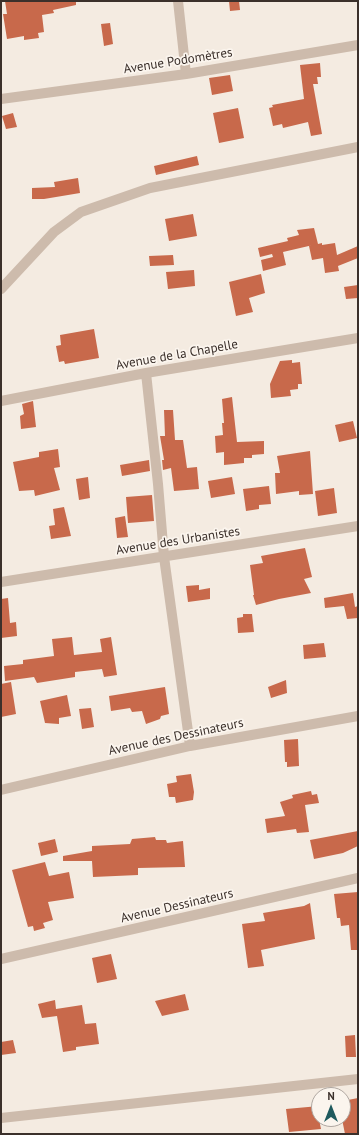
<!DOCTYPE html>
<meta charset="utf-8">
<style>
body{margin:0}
#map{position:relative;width:359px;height:1135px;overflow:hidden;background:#f4ebe1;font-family:"PT Sans",sans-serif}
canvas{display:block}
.frame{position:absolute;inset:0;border:2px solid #3b302b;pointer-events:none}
.north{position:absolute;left:311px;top:1087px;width:40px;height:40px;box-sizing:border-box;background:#fbf5ee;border:1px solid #aea6a0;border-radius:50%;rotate:0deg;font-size:11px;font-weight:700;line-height:16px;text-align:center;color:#3b302b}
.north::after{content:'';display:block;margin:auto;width:14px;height:18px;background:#1f5a5e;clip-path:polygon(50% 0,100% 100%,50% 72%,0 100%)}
</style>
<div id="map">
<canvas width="359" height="1135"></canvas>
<div class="frame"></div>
<div class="north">N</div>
</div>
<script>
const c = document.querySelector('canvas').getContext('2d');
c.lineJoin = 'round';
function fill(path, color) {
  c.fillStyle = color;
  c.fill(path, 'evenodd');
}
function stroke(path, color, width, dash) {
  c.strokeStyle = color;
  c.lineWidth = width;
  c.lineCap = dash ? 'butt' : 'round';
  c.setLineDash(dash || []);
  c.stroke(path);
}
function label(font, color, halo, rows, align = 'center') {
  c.font = font + ' "PT Sans",sans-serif';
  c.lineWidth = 3.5;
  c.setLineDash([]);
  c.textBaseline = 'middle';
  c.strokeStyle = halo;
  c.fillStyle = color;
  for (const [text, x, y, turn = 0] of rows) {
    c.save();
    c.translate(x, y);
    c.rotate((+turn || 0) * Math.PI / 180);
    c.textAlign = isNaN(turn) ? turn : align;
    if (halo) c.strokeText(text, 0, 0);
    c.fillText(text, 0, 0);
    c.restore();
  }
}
const building = new Path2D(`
 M5 1H76V5L53 10 54 13 42 15 44 32 38 33 39 38 24 40V36L7 39 3 14H7Z
 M229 1H239L240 10 230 11Z
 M110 23 113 44 104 46 101 24Z
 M320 63 321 77H317L318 84H313L322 134 311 136 308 122 283 128 282 124 273 126 269 108 273 107 272 105 304 99 300 65Z
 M230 75 233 91 212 95 209 78Z
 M238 108 244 138 219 143 213 113Z
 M13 113 17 127 6 129 2 116Z
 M197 156 199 165 156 175 154 166Z
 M78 178 80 193 44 199H32V188L55 187 54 182Z
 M193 214 197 236 169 241 165 219Z
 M314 228 318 244 322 243V245L335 243 337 255 358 246V258L338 266 339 271 325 273 323 258 312 260 309 246 313 245 283 252 286 265 263 271 261 260 273 257 272 254 260 257 258 248 288 241 287 238 299 235 297 230Z
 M173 255 174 265 150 266 149 256Z
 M194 270 195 286 168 289 166 272Z
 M261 274 265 293 249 298 253 312 236 316 229 282Z
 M358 285V298L346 299 344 287Z
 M94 329 99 358 65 364 64 361 59 362 56 346 61 345 60 335Z
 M292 360V363L300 362 302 384H298V389L290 390 291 396 271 398 270 384 280 361Z
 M232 397 237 442 264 441V454L252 455V458H244V463L224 465V452L216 453 215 436 223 435 222 423H224L222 399Z
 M33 401 36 427 21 429 20 416 24 414 22 404Z
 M164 410H173L175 440H183L187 468 197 467 199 489 174 491 171 468 163 470 162 460H164L160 436H165Z
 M353 421 357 438 339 442 335 425Z
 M58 449 60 467 54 468 60 490 35 496 34 490 19 491 13 462 39 457V452Z
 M310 451 313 494 299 495V491L276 494 275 473H280L277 456Z
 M149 460 150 471 122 476 120 465Z
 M88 477 90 498 79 500 76 479Z
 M232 477 235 494 211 498 208 481Z
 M269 486 271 504 259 505V509L246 511 243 489Z
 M334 488 337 513 318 516 315 491Z
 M152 495 154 521 128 523 126 497Z
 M64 507 71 536 51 539 49 526 55 525 53 509Z
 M125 516 128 537 117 538 115 518Z
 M305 548 312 577 304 579 311 593 279 599 256 605 253 595H254L250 565 263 563 261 556Z
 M199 585V590L210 588V599L188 602 186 586Z
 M353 593 355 607 358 606V618L347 619 344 606 325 608 324 598Z
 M8 598 10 623 16 622 17 636 1 638V599Z
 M243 614H252L254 632 238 633 237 618 243 617Z
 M72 637 74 655 102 652 100 639 111 637 117 675 104 677 102 669 75 672V677L37 683 34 677 5 681 4 666 23 664V660L54 656 52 639Z
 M324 643 326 657 304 659 303 645Z
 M286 680 287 693 271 698 268 687Z
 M11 682 16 714 1 717V684Z
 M165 687 169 714 161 716 160 719 146 724 142 711 132 712 130 708 111 711 109 696Z
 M67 695 71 716 59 718V724L45 723 40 701Z
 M91 708 94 727 82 729 79 709Z
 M298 739 299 766 287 767V762H285L284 740Z
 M191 774 194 792 193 800 176 803 175 797H169L167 784 177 782 176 776Z
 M311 791 312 795 317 794 319 803 305 805 309 832 297 833 296 829 267 833 265 819 285 816 280 802 293 798 292 795Z
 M358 831V846L343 853 314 859 310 840Z
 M155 837 156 840H166L167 843 183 841 185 867 138 868V875L93 877 92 861H63V856L92 851V846L130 844 132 839Z
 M55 839 58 852 41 856 38 843Z
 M45 862 49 876 69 872 74 898 48 902 53 920 43 923 45 928 34 931 33 926 28 927 12 870Z
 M358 892V950H351L349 925 341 926 340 918H337L334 894Z
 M310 903 315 939 261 950 264 966 248 968 242 924 265 921 263 913 304 906Z
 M111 954 117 979 97 983 92 958Z
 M185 994 189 1010 162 1016 155 1001Z
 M55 1000 56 1009 82 1005 85 1024 96 1023 99 1044 76 1047V1050L63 1052 57 1016 42 1018 38 1004Z
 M355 1035 356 1057H346L345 1036Z
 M13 1040 16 1053 1 1055V1042Z
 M358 1098V1134H345L342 1119 343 1101Z
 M319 1106V1119L321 1129 289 1132 286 1109Z`);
const minor = new Path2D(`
 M178 1 186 74
 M1 99 186 74 358 45
 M1 289 54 232 81 212 150 188 358 147
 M146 373 158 484 164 557 190 746
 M1 401 146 373 358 338
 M1 582 358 526
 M1 790 190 746 358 716
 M1 959 358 878
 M1 1118 358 1079`);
const streetNames = [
 ["Avenue Podomètres",178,61,-9],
 ["Avenue de la Chapelle",177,355,-10],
 ["Avenue des Urbanistes",178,541,-9],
 ["Avenue des Dessinateurs",176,737,-12],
 ["Avenue Dessinateurs",177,906,-13]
];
fill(building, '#c8694b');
stroke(minor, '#cdbbac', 10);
label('13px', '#3b302b', '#fbf5ee', streetNames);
</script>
